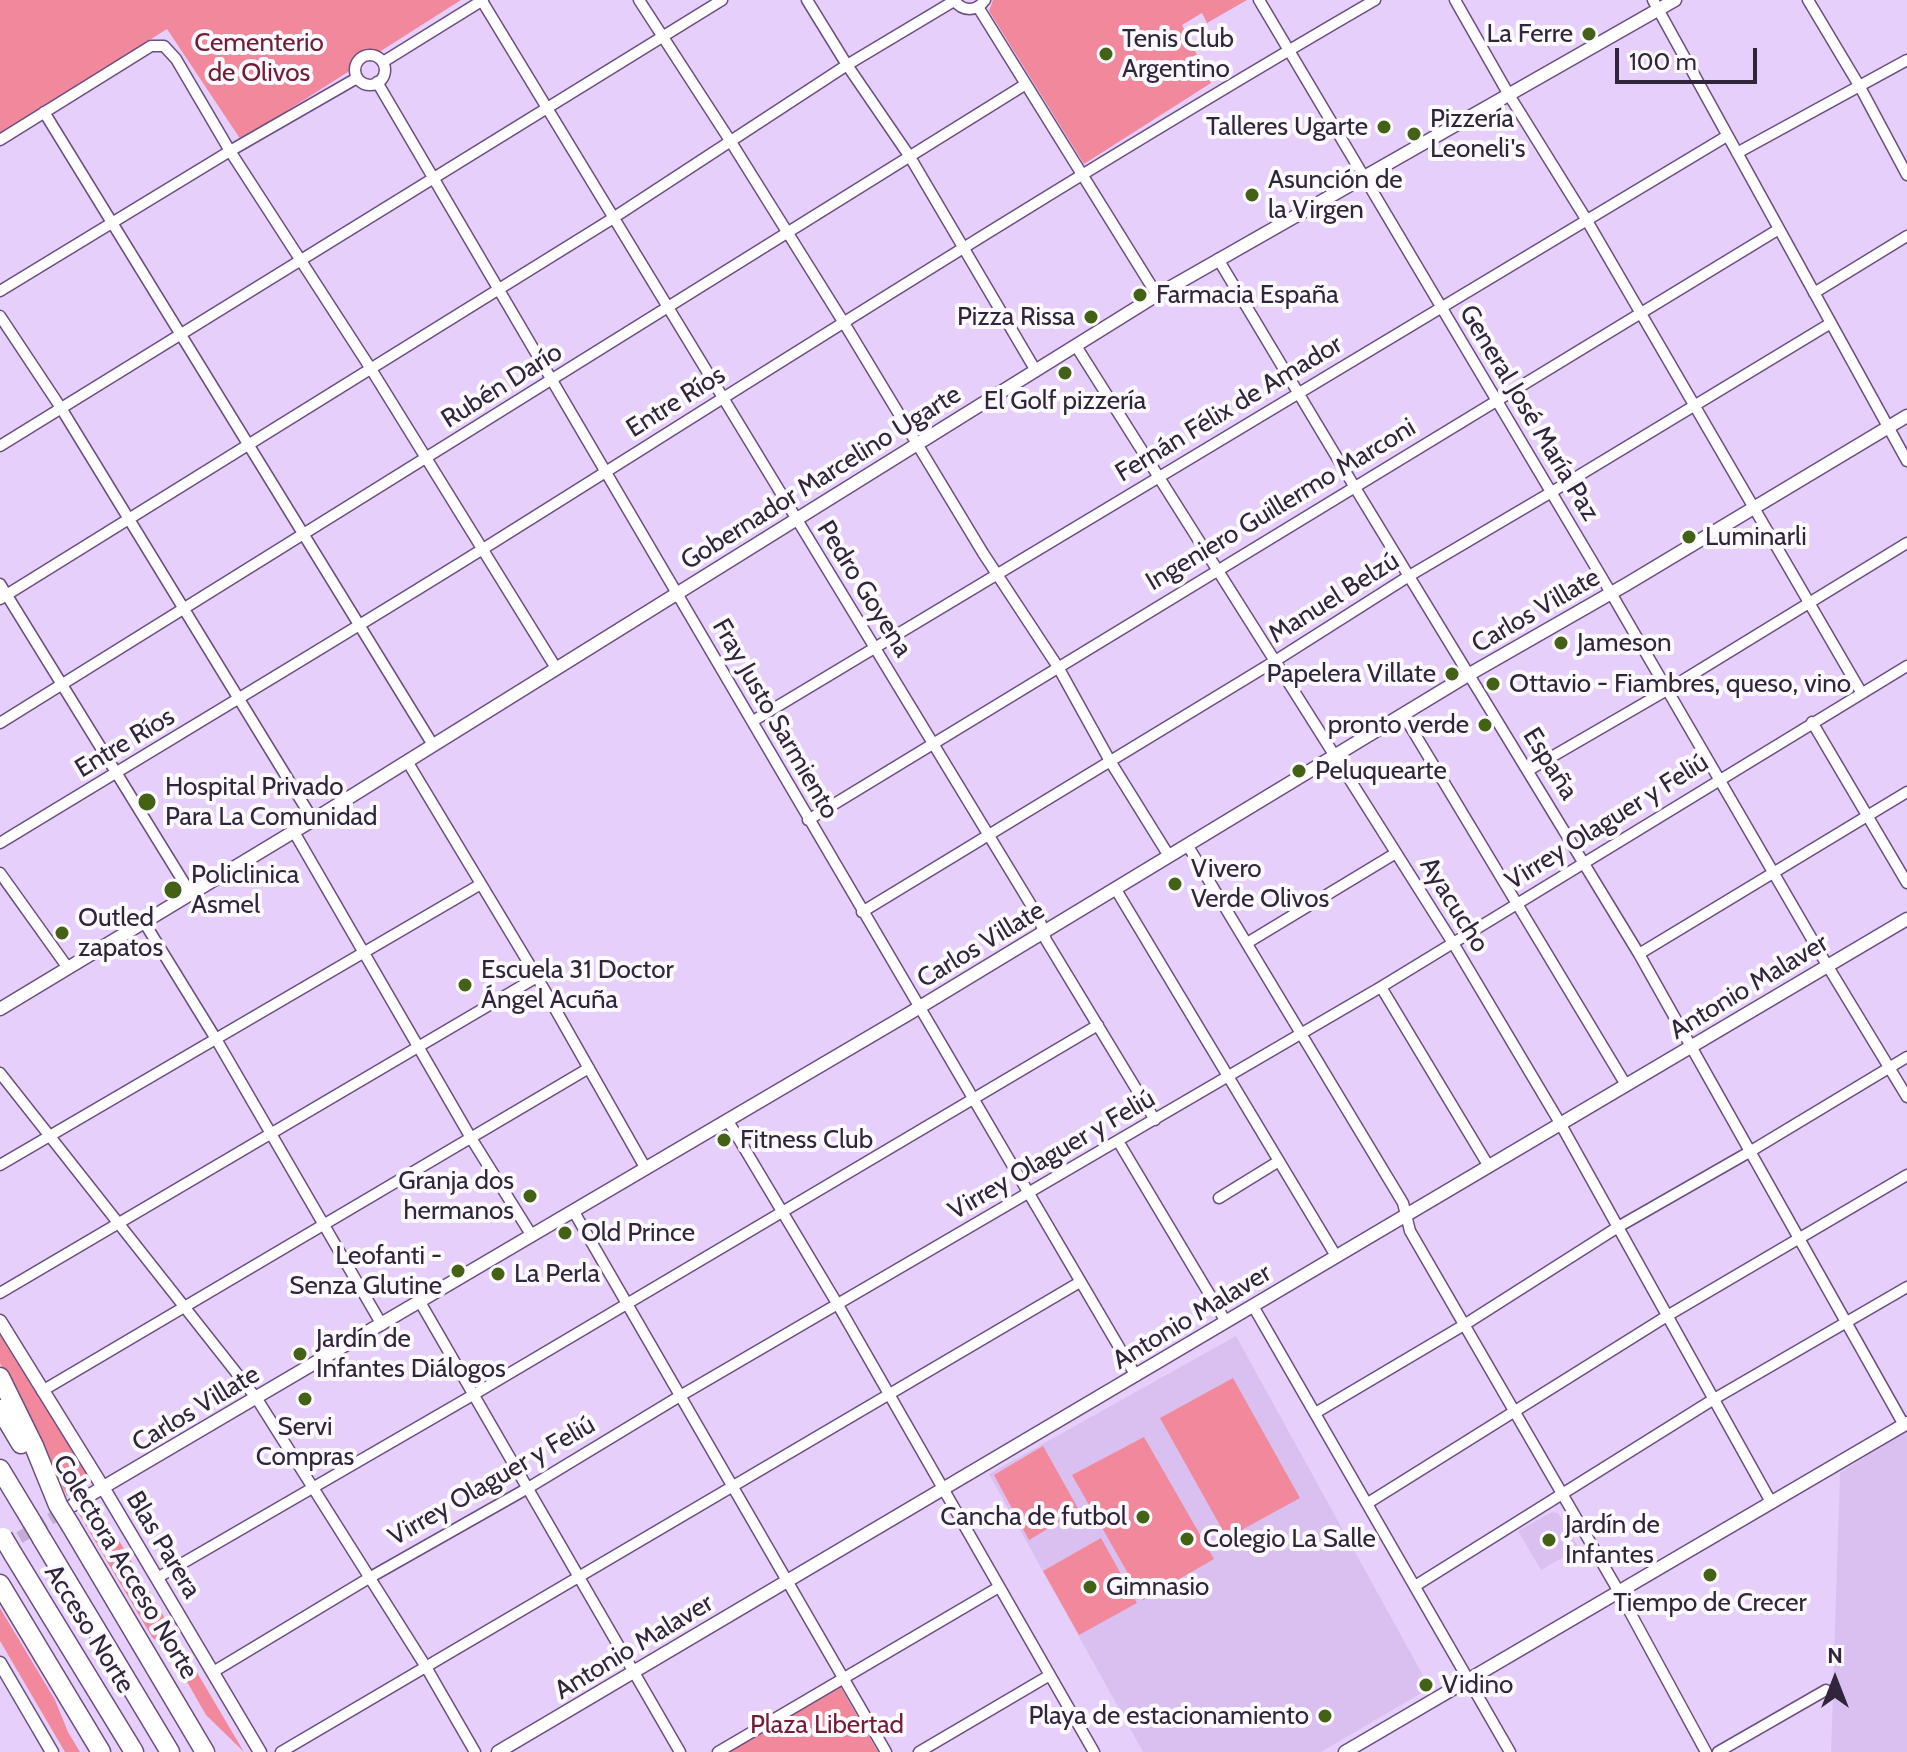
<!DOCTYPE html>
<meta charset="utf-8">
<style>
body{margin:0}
#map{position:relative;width:1907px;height:1752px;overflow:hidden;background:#e7cffb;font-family:Cabin,sans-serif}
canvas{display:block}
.north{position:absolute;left:1795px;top:1640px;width:80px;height:80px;-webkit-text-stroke:6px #fcf9ff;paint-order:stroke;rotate:0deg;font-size:22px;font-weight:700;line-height:32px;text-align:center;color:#31253b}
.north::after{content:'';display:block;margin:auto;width:28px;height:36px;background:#31253b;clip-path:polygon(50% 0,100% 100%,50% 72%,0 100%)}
.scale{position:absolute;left:1615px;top:48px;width:142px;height:36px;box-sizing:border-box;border:4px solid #31253b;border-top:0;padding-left:10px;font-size:24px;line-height:28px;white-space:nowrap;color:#31253b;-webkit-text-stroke:6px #fcf9ff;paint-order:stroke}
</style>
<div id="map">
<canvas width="1907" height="1752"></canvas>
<div class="north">N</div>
<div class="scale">100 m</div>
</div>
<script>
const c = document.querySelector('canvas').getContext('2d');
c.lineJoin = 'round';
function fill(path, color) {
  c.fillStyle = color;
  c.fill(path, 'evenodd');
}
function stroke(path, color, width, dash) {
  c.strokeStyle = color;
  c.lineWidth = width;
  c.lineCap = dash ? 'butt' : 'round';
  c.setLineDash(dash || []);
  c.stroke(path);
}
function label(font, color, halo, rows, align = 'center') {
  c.font = font + ' Cabin,sans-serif';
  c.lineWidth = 8;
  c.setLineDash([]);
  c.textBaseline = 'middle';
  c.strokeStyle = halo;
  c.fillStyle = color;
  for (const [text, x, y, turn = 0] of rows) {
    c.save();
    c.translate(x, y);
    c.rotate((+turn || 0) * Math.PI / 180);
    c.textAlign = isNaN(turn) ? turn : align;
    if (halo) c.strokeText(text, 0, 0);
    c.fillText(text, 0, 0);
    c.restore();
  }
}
const built = new Path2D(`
 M1236 1336 1430 1688 1321 1752H1143L989 1474Z
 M1907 1430V1752H1831L1840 1473Z
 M1552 1512 1558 1513 1579 1548 1541 1570 1518 1531Z`);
const green = new Path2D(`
 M0 0H461L241 140 167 29 0 134Z
 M993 0H1247L1207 23 1202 13 1182 25 1211 83 1084 164 989 11Z
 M0 1335 89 1477V1482L67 1496 0 1363Z
 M1233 1378 1300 1498 1227 1538 1160 1418Z
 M1144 1437 1214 1559 1143 1600 1072 1475Z
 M1043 1446 1079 1510 1029 1540 994 1475Z
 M90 1508 101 1510 244 1752 206 1715 174 1659 152 1637 79 1514Z
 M1101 1538 1137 1603 1079 1635 1043 1571Z
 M0 1608 55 1700 68 1732 80 1752H65L0 1641Z
 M840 1686 878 1752H726Z`);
const tertiaryTunnel = new Path2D(`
 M4 1547 67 1509`);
const minor = new Path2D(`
 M639 0 731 142 844 323 983 553 1058 667 1110 761 1169 856
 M807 0 847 65 910 157 1036 371
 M954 0C963 12 976 12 985 0
 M1259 0 1611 593 1827 965 1907 1097
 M1455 0 1509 95 1586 219 1861 692
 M1653 0 1907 461
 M1808 0 1860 87 1907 175
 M482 1 1039 918 1046 940 1155 1120
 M978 7 1157 295
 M355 70a15 15 0 1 1 30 0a15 15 0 1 1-30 0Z
 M383 62 483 0
 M377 82 1136 1376
 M44 112 433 745
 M0 140 151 46H164L176 59 230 151 371 369 556 668
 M1737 153 1907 60
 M1218 259 1354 486 1639 954 1904 1425
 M0 291 230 151 357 78
 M1814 293 1907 236
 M0 316 61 408 313 820
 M1076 346 1453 943 1560 1123 1771 1502
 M0 446 722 0
 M0 584 191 894
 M0 599 607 222 847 65 954 1
 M1404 716 1626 1085
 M753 721 1727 136
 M1812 722 1907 883
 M0 723 1026 84
 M407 761 537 977 646 1169
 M1529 770 1667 690 1907 543
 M808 820 1779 229
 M294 832 471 1138 532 1236
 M0 843C159 746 319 651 478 552 775 366 1072 176 1375 0
 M1188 846 1403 1203 1410 1231 1619 1592 1706 1752
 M0 873 68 968
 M1115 888 1336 1256
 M862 912 1275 661 1409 576 1550 493 1831 323
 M144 922 216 1039 382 1325
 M1247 943 1396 853
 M1639 954 1907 792
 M1381 987 1488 1165
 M0 1073 257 1399 426 1667 475 1752
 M728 1121 838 1305 1094 1752
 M1118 1141 1226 1322
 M0 1165 481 884
 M1219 1198 1279 1161
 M574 1212 886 1752
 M0 1293 537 977
 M420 1302 680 1752
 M1253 1306 1510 1752
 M42 1391 589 1068
 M1317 1412 1464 1325 1618 1227 1751 1151 1907 1057
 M1368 1503 1667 1316 1907 1175
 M157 1578 473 1395 1098 1025
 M1415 1586 1714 1399 1907 1287
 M213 1672 369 1578 528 1488 680 1396 1381 987 1907 666
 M281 1752 1080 1282
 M718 1752 999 1587
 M919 1752 1050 1675
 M1718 1752 1826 1690`);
const tertiary = new Path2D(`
 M0 1009 313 820 1157 295 1675 0
 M0 1321 104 1489 260 1752
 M73 1505 910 1013 1468 675 1627 584 1907 416
 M0 1663 52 1752
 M498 1752 1907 919
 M1345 1752 1907 1423`);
const motorway = new Path2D(`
 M0 1377 34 1446 58 1505
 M0 1409 21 1444
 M0 1469 32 1522
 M71 1526 205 1752
 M42 1539 170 1752
 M13 1554 134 1752
 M0 1584 101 1752`);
const motorwayBridge = new Path2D(`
 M58 1505 71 1526
 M32 1522 42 1539
 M3 1537 13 1554`);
const markers = [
 [1589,34,8,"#446216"],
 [1106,54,8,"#446216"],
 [1384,127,8,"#446216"],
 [1414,134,8,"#446216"],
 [1252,195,8,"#446216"],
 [1140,295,8,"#446216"],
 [1091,317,8,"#446216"],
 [1065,373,8,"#446216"],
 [1689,537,8,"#446216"],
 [1561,643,8,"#446216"],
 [1452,674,8,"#446216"],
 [1493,684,8,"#446216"],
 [1485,725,8,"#446216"],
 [1299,771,8,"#446216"],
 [147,802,10,"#446216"],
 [1175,884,8,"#446216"],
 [173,890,10,"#446216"],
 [62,933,8,"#446216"],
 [465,985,8,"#446216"],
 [724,1140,8,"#446216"],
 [530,1196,8,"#446216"],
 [565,1233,8,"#446216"],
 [458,1271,8,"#446216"],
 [498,1274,8,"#446216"],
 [300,1354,8,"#446216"],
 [305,1399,8,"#446216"],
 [1143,1517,8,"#446216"],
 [1187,1539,8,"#446216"],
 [1549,1540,8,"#446216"],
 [1710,1575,8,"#446216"],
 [1090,1587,8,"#446216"],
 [1426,1685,8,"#446216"],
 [1325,1716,8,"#446216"]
];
const poiNames = [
 ["La Ferre",1573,34,"right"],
 ["Tenis Club",1122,39],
 ["Argentino",1122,69],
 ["Pizzería",1430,119],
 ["Leoneli's",1430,149],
 ["Talleres Ugarte",1368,127,"right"],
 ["Asunción de",1268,180],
 ["la Virgen",1268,210],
 ["Farmacia España",1156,295],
 ["Pizza Rissa",1075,317,"right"],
 ["El Golf pizzería",1065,401,"center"],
 ["Luminarli",1705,537],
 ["Jameson",1577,643],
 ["Papelera Villate",1436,674,"right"],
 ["Ottavio - Fiambres, queso, vino",1509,684],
 ["pronto verde",1469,725,"right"],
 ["Peluquearte",1315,771],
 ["Hospital Privado",165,787],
 ["Para La Comunidad",165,817],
 ["Vivero",1191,869],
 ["Verde Olivos",1191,899],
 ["Policlinica",191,875],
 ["Asmel",191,905],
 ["Outled",78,918],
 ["zapatos",78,948],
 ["Escuela 31 Doctor",481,970],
 ["Ángel Acuña",481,1000],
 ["Fitness Club",740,1140],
 ["Granja dos",514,1181,"right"],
 ["hermanos",514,1211,"right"],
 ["Old Prince",581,1233],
 ["Leofanti -",442,1256,"right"],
 ["Senza Glutine",442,1286,"right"],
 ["La Perla",514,1274],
 ["Jardín de",316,1339],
 ["Infantes Diálogos",316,1369],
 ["Servi",305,1427,"center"],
 ["Compras",305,1457,"center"],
 ["Cancha de futbol",1127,1517,"right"],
 ["Jardín de",1565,1525],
 ["Infantes",1565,1555],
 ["Colegio La Salle",1203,1539],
 ["Gimnasio",1106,1587],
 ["Tiempo de Crecer",1710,1603,"center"],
 ["Vidino",1442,1685],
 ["Playa de estacionamiento",1309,1716,"right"]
];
const parkNames = [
 ["Cementerio",259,43],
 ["de Olivos",259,73],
 ["Plaza Libertad",827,1725]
];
const streetNames = [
 ["Rubén Darío",502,386,-32],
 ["Entre Ríos",676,402,-32],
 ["Fernán Félix de Amador",1229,409,-31],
 ["General José María Paz",1529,413,59],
 ["Gobernador Marcelino Ugarte",821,478,-32],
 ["Ingeniero Guillermo Marconi",1281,505,-31],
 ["Pedro Goyena",864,589,58],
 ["Manuel Belzú",1334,598,-32],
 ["Carlos Villate",1536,611,-30],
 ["Fray Justo Sarmiento",775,719,60],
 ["Entre Ríos",125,743,-31],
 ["España",1550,764,58],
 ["Virrey Olaguer y Feliú",1607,822,-32],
 ["Ayacucho",1454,905,58],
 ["Carlos Villate",981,945,-31],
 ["Antonio Malaver",1749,987,-31],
 ["Virrey Olaguer y Feliú",1052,1155,-30],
 ["Antonio Malaver",1192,1317,-31],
 ["Carlos Villate",196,1409,-31],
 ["Virrey Olaguer y Feliú",492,1481,-30],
 ["Blas Parera",163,1545,59],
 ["Colectora Acceso Norte",125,1567,59],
 ["Acceso Norte",89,1629,58],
 ["Antonio Malaver",634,1647,-31]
];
fill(built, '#dac0f0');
fill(green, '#f2889c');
stroke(tertiaryTunnel, '#c3add5', 12, [12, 6]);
stroke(minor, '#6a4f80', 13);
stroke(tertiary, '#6a4f80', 15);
stroke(motorway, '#6a4f80', 21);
stroke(minor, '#fff', 10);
stroke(tertiary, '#fff', 12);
stroke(motorway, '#fff', 18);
stroke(motorwayBridge, '#6a4f80', 21, []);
stroke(motorwayBridge, '#fff', 18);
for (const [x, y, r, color] of markers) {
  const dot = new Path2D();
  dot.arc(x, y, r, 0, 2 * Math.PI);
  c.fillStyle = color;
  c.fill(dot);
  stroke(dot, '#fcf9ff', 3);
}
label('26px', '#31253b', '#fcf9ff', poiNames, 'left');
label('26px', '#721d34', '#fcf9ff', parkNames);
label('26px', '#31253b', '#fcf9ff', streetNames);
</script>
